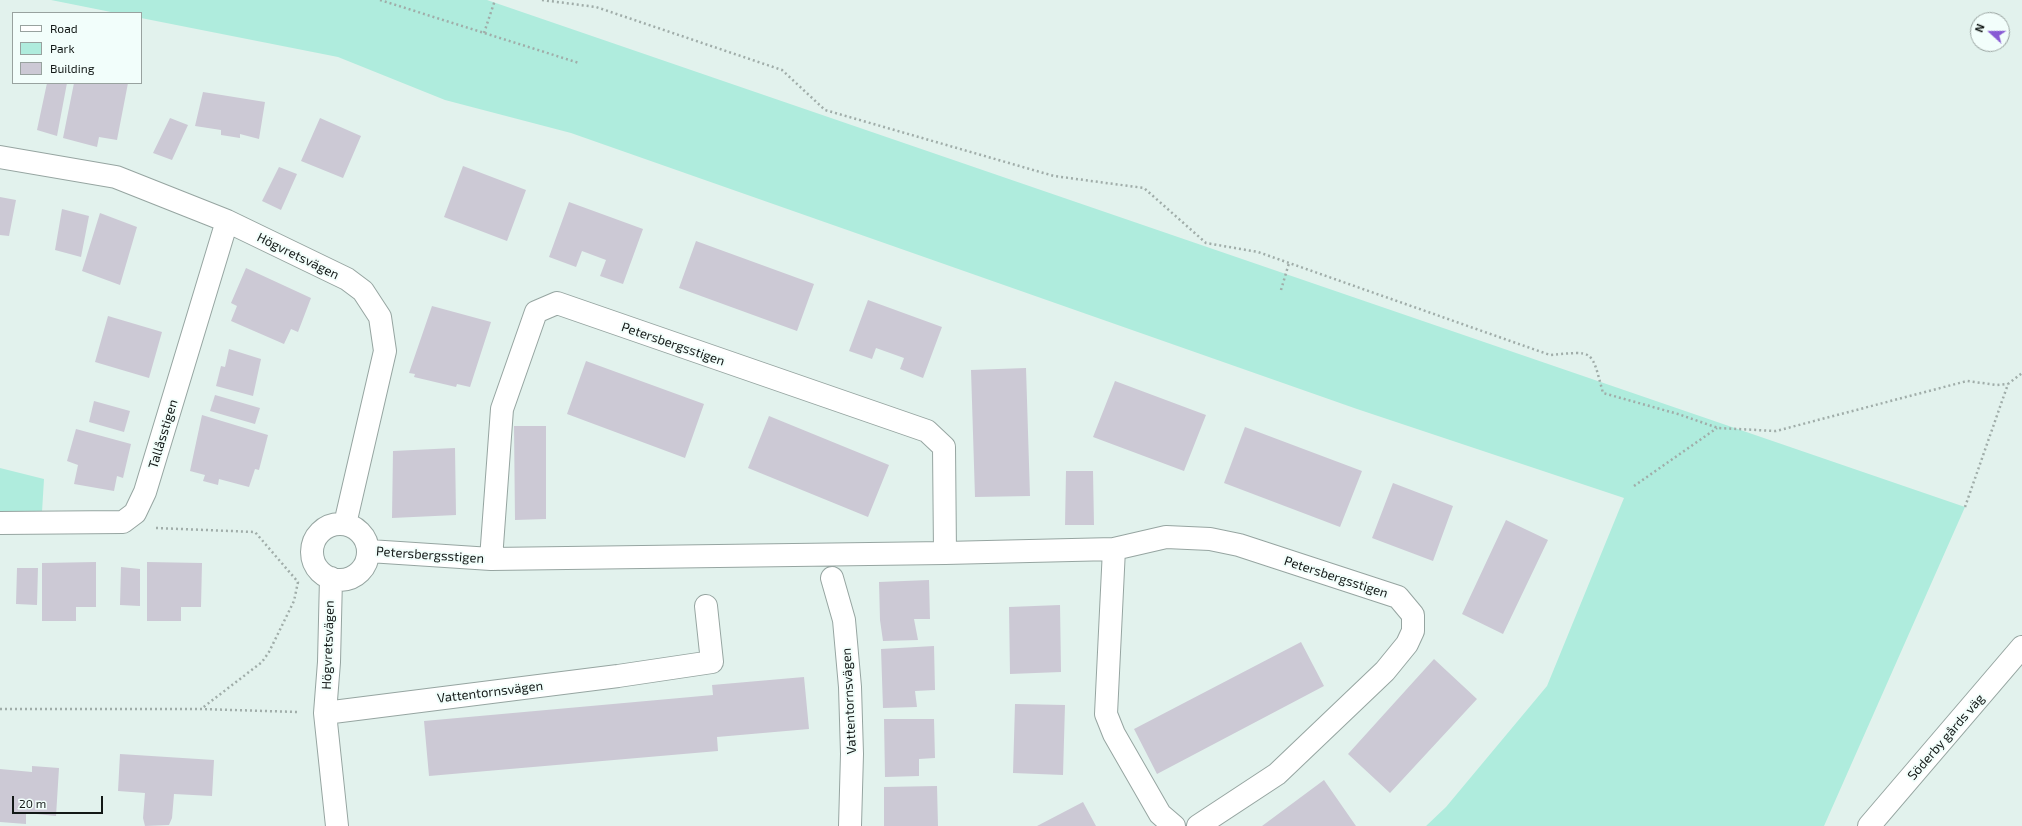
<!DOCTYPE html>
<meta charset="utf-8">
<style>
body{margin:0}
#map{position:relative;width:2022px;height:826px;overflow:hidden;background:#e2f2ed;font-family:"Exo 2",sans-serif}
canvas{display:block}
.legend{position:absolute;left:12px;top:12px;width:130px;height:72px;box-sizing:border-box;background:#f2fefb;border:1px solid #98a29f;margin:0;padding:5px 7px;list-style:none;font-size:12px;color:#121816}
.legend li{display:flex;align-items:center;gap:8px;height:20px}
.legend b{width:20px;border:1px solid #98a29f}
.north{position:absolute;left:1970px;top:12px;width:40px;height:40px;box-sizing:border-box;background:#f2fefb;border:1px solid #98a29f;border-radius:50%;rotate:291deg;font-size:11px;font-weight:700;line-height:16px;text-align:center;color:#121816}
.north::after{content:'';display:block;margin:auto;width:14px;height:18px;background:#885ad4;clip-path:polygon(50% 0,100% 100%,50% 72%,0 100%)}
.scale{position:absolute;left:12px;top:796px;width:91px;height:18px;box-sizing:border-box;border:2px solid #121816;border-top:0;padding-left:5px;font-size:12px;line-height:14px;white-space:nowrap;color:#121816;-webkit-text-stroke:3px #f2fefb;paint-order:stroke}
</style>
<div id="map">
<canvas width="2022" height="826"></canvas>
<ul class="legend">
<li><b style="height:5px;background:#fff"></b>Road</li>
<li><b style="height:11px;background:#afecdd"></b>Park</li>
<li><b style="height:11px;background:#ccc9d5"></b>Building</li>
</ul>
<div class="north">N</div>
<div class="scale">20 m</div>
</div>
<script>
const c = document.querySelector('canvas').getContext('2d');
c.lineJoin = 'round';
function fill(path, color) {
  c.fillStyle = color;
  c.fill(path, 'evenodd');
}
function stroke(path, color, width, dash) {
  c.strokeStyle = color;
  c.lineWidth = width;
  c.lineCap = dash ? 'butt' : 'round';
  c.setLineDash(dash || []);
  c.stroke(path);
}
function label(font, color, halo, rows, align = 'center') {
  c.font = font + ' "Exo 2",sans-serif';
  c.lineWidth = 4;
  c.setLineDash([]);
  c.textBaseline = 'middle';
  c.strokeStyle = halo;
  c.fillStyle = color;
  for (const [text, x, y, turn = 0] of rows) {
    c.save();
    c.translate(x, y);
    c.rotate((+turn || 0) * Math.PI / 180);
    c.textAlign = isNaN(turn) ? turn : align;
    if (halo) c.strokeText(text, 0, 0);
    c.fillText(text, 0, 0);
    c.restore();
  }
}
const green = new Path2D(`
 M51 0H487L1965 507 1824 826H1426L1446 807 1547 686 1624 498 1357 409 571 133 445 100 338 57 141 18V13H116Z
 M0 468 44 479 42 512H0Z`);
const building = new Path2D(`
 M47 83H67L57 136 37 130Z
 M74 83H128L117 140 99 137 97 147 63 138Z
 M203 92 265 102 259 139 240 134V138L221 135V130L195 126Z
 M170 118 188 125 172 160 153 153Z
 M320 118 361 136 343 178 301 161Z
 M463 166 526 190 507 241 444 217Z
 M279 167 297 174 281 210 262 201Z
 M0 197 16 200 9 236 0 235Z
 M569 202 643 229 623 284 600 276 606 260 582 251 576 267 549 257Z
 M62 209 89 216 81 257 55 250Z
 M100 213 137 227 120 285 82 271Z
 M696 241 814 284 797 331 679 288Z
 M246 268 311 298 298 332 291 329 284 344 231 321 237 306 231 303Z
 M868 300 942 327 923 378 900 369 904 358 876 348 872 359 849 351Z
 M432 306 491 322 470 387 457 384 456 387 414 377 415 374 409 373Z
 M108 316 162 332 149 378 95 362Z
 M229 349 261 359 253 396 216 386 221 366 225 367Z
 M586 361 704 404 685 458 567 414Z
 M1026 368 1030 496 975 497 971 370Z
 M1115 381 1206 415 1184 471 1093 437Z
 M215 395 260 408 255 424 210 411Z
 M94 401 130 411 124 432 89 422Z
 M202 415 268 435 259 470 255 469 249 487 219 479 218 485 203 481 205 475 190 471Z
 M769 416 889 465 868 517 748 468Z
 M514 426H546V519L515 520Z
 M1245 427 1362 471 1340 527 1224 483Z
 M76 429 131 444 123 478 117 476 114 491 74 484 78 465 67 461Z
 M455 448 456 515 392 518 393 451Z
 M1066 471H1093L1094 525H1065Z
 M1393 483 1453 506 1433 561 1372 538Z
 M1506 520 1548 540 1503 634 1462 614Z
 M96 562V607H76V621H42V563Z
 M147 562 202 563 201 607H181V621H147Z
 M121 567 140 569V606L120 605Z
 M17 568H38L37 605 16 604Z
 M929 580 930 619H914L918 640 883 641 880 620 879 582Z
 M1060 605 1061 672 1010 674 1009 607Z
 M1301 642 1324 686 1157 774 1134 729Z
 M934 646 935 690 915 691 917 707 883 708 881 649Z
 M1434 659 1477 699 1390 793 1348 754Z
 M804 677 809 729 717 737 718 751 429 776 424 721 713 695 712 685Z
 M1015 704 1065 705 1063 775 1013 773Z
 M884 719H934L935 758 919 759V776L885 777Z
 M120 754 214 760 212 796 174 794 172 818 169 825 145 826 143 818 145 793 118 791Z
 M32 766 59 768 56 816 26 813V824L0 822V769L32 772Z
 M1324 780 1356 826H1262Z
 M937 786 938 826H884V787Z
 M1083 802 1096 826H1037Z`);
const path = new Path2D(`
 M380 0 579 63
 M542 0 596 7 782 70 825 110 1054 176 1144 188 1206 243 1258 252 1550 355C1595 351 1591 349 1603 393L1678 414 1718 428 1776 431 1967 381 1997 385 2008 384
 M484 33 495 0
 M1281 290 1289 263
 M1634 486 1717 428
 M1965 507 2008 384 2022 373
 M156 528 255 532 298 582 294 601 269 652 262 662 201 709
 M0 709H201L297 712`);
const minor = new Path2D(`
 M0 157 116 177 227 221 347 279 363 291 380 317 385 351 345 524
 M0 523 123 522 135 513 145 492 227 221
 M312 552a28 28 0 1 1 56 0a28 28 0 1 1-56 0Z
 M1114 549 1106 714 1114 734 1160 814 1174 826
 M369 551 491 559 945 553 1114 549 1166 537 1210 539 1239 545 1398 597 1413 615V631L1407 644 1385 671 1277 774 1198 826
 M491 559 502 409 536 312 557 303 927 431 944 447 945 553
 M331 578 329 662 325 713 337 826
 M832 578 844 620 850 687 852 754 850 826
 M325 713 618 676 712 662 706 606`);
const secondary = new Path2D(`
 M1869 826 2022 647`);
const streetNames = [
 ["Högvretsvägen",298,256,26],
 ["Petersbergsstigen",673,344,19],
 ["Tallåsstigen",163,434,-73],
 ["Petersbergsstigen",430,555,4],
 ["Petersbergsstigen",1336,577,18],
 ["Högvretsvägen",328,645,-88],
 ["Vattentornsvägen",490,692,-7],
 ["Vattentornsvägen",849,701,-93],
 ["Söderby gårds väg",1946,737,-49]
];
fill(green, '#afecdd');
fill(building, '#ccc9d5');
stroke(minor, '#96a5a1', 24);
stroke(secondary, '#96a5a1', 24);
stroke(path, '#a0ada9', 2.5, [2, 3]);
stroke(minor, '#fff', 22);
stroke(secondary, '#fff', 22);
label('13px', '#121816', '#f2fefb', streetNames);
</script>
